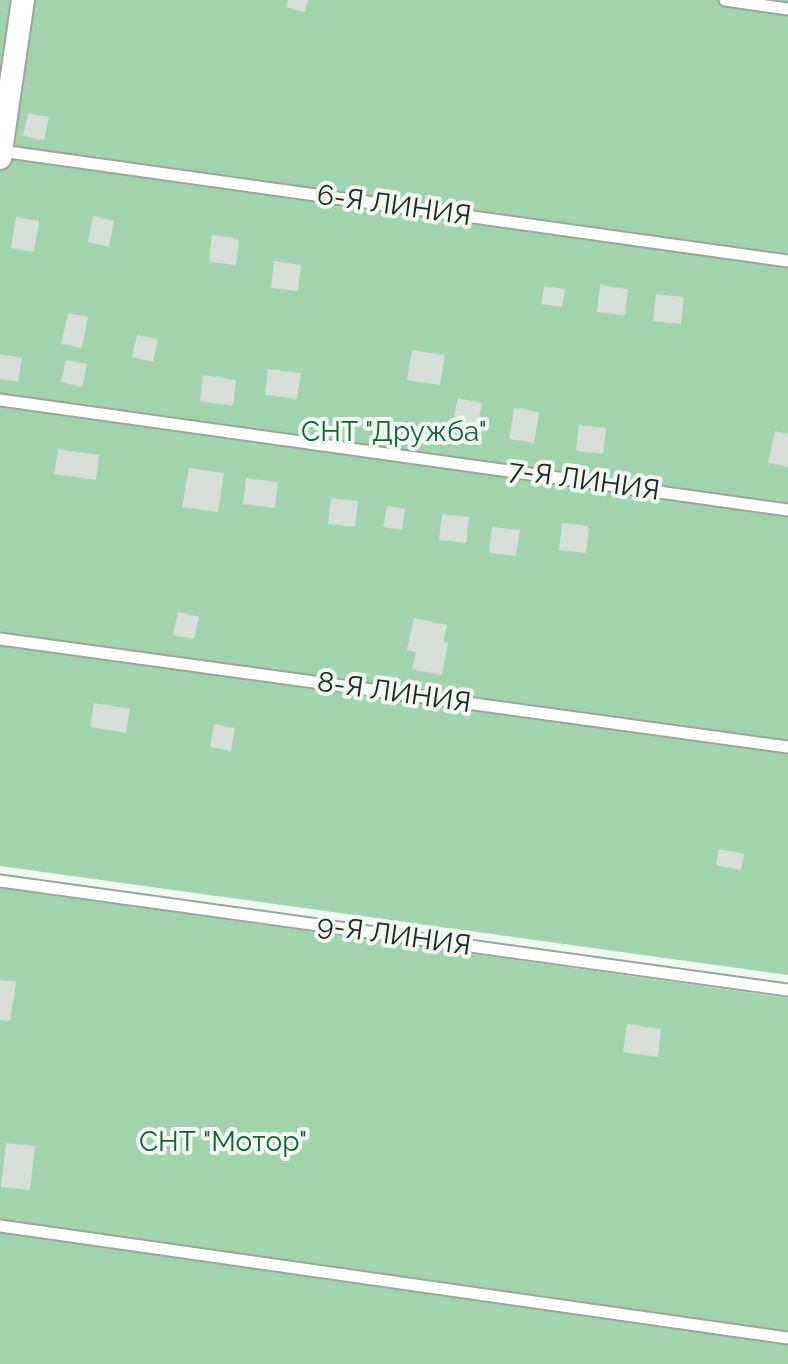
<!DOCTYPE html>
<meta charset="utf-8">
<style>
body{margin:0}
canvas{display:block;background:#f0f8f2}
</style>
<canvas width="788" height="1364"></canvas>
<script>
const c = document.querySelector('canvas').getContext('2d');
c.lineJoin = 'round';
function fill(path, color) {
  c.fillStyle = color;
  c.fill(path, 'evenodd');
}
function stroke(path, color, width, dash) {
  c.strokeStyle = color;
  c.lineWidth = width;
  c.lineCap = dash ? 'butt' : 'round';
  c.setLineDash(dash || []);
  c.stroke(path);
}
function label(font, color, halo, rows, align = 'center') {
  c.font = font + ' Raleway,sans-serif';
  c.lineWidth = 8;
  c.setLineDash([]);
  c.textBaseline = 'middle';
  c.strokeStyle = halo;
  c.fillStyle = color;
  for (const [text, x, y, turn = 0] of rows) {
    c.save();
    c.translate(x, y);
    c.rotate((+turn || 0) * Math.PI / 180);
    c.textAlign = isNaN(turn) ? turn : align;
    if (halo) c.strokeText(text, 0, 0);
    c.fillText(text, 0, 0);
    c.restore();
  }
}
const green = new Path2D(`
 M0 0H788V975L0 866Z
 M0 888 788 998V1364H0Z`);
const building = new Path2D(`
 M288 0H308L305 12 286 7Z
 M28 113 49 117 44 140 23 136Z
 M93 216 114 221 109 247 88 242Z
 M16 217 39 221 34 252 11 248Z
 M212 235 239 239 236 265 209 262Z
 M274 261 301 265 298 291 271 288Z
 M600 285 628 289 625 315 597 312Z
 M544 286 565 289 562 307 541 304Z
 M656 294 684 297 681 324 653 321Z
 M68 313 88 317 82 348 61 344Z
 M137 335 158 339 153 362 132 357Z
 M412 350 445 355 440 385 407 380Z
 M0 354 22 358 18 382 0 379Z
 M66 360 87 364 82 387 61 382Z
 M268 369 301 373 297 399 265 395Z
 M203 375 236 380 233 406 200 401Z
 M458 398 482 403 476 434 451 428Z
 M514 408 539 412 534 443 509 439Z
 M579 425 606 428 603 454 576 451Z
 M775 431 788 434V467L768 463Z
 M58 449 99 455 96 480 54 474Z
 M189 468 224 473 218 512 182 507Z
 M246 478 278 482 275 508 243 504Z
 M331 498 358 501 355 527 328 524Z
 M387 506 405 509 402 530 383 527Z
 M442 514 469 517 466 543 439 540Z
 M562 523 589 526 586 553 559 550Z
 M492 527 520 530 516 556 489 553Z
 M178 612 199 617 194 639 173 635Z
 M414 618 447 625 443 642 448 643 442 675 412 669 416 652 407 650Z
 M94 703 130 709 126 733 90 727Z
 M214 724 235 728 231 751 210 747Z
 M719 849 744 854 741 870 716 865Z
 M0 980 16 982 10 1021 0 1020Z
 M627 1024 661 1029 658 1057 623 1052Z
 M6 1143 35 1146 30 1190 1 1187Z`);
const service = new Path2D(`
 M725 0 788 9
 M1 151 788 261
 M0 400 788 510
 M0 639 788 747
 M0 881 788 990
 M0 1226 788 1338`);
const minor = new Path2D(`
 M0 158 23 0`);
const streetNames = [
 ["6-Я ЛИНИЯ",394,206,8],
 ["7-Я ЛИНИЯ",584,481,8],
 ["8-Я ЛИНИЯ",394,693,8],
 ["9-Я ЛИНИЯ",394,936,8]
];
const parkNames = [
 ["СНТ \"Дружба\"",394,433],
 ["СНТ \"Мотор\"",223,1143]
];
fill(green, '#a1d3ad');
fill(building, '#d6ded7');
stroke(service, '#9ca49e', 15);
stroke(minor, '#9ca49e', 26);
stroke(service, '#fff', 11);
stroke(minor, '#fff', 22);
label('28px', '#222522', '#f0f8f2', streetNames);
label('28px', '#156334', '#f0f8f2', parkNames);
</script>
